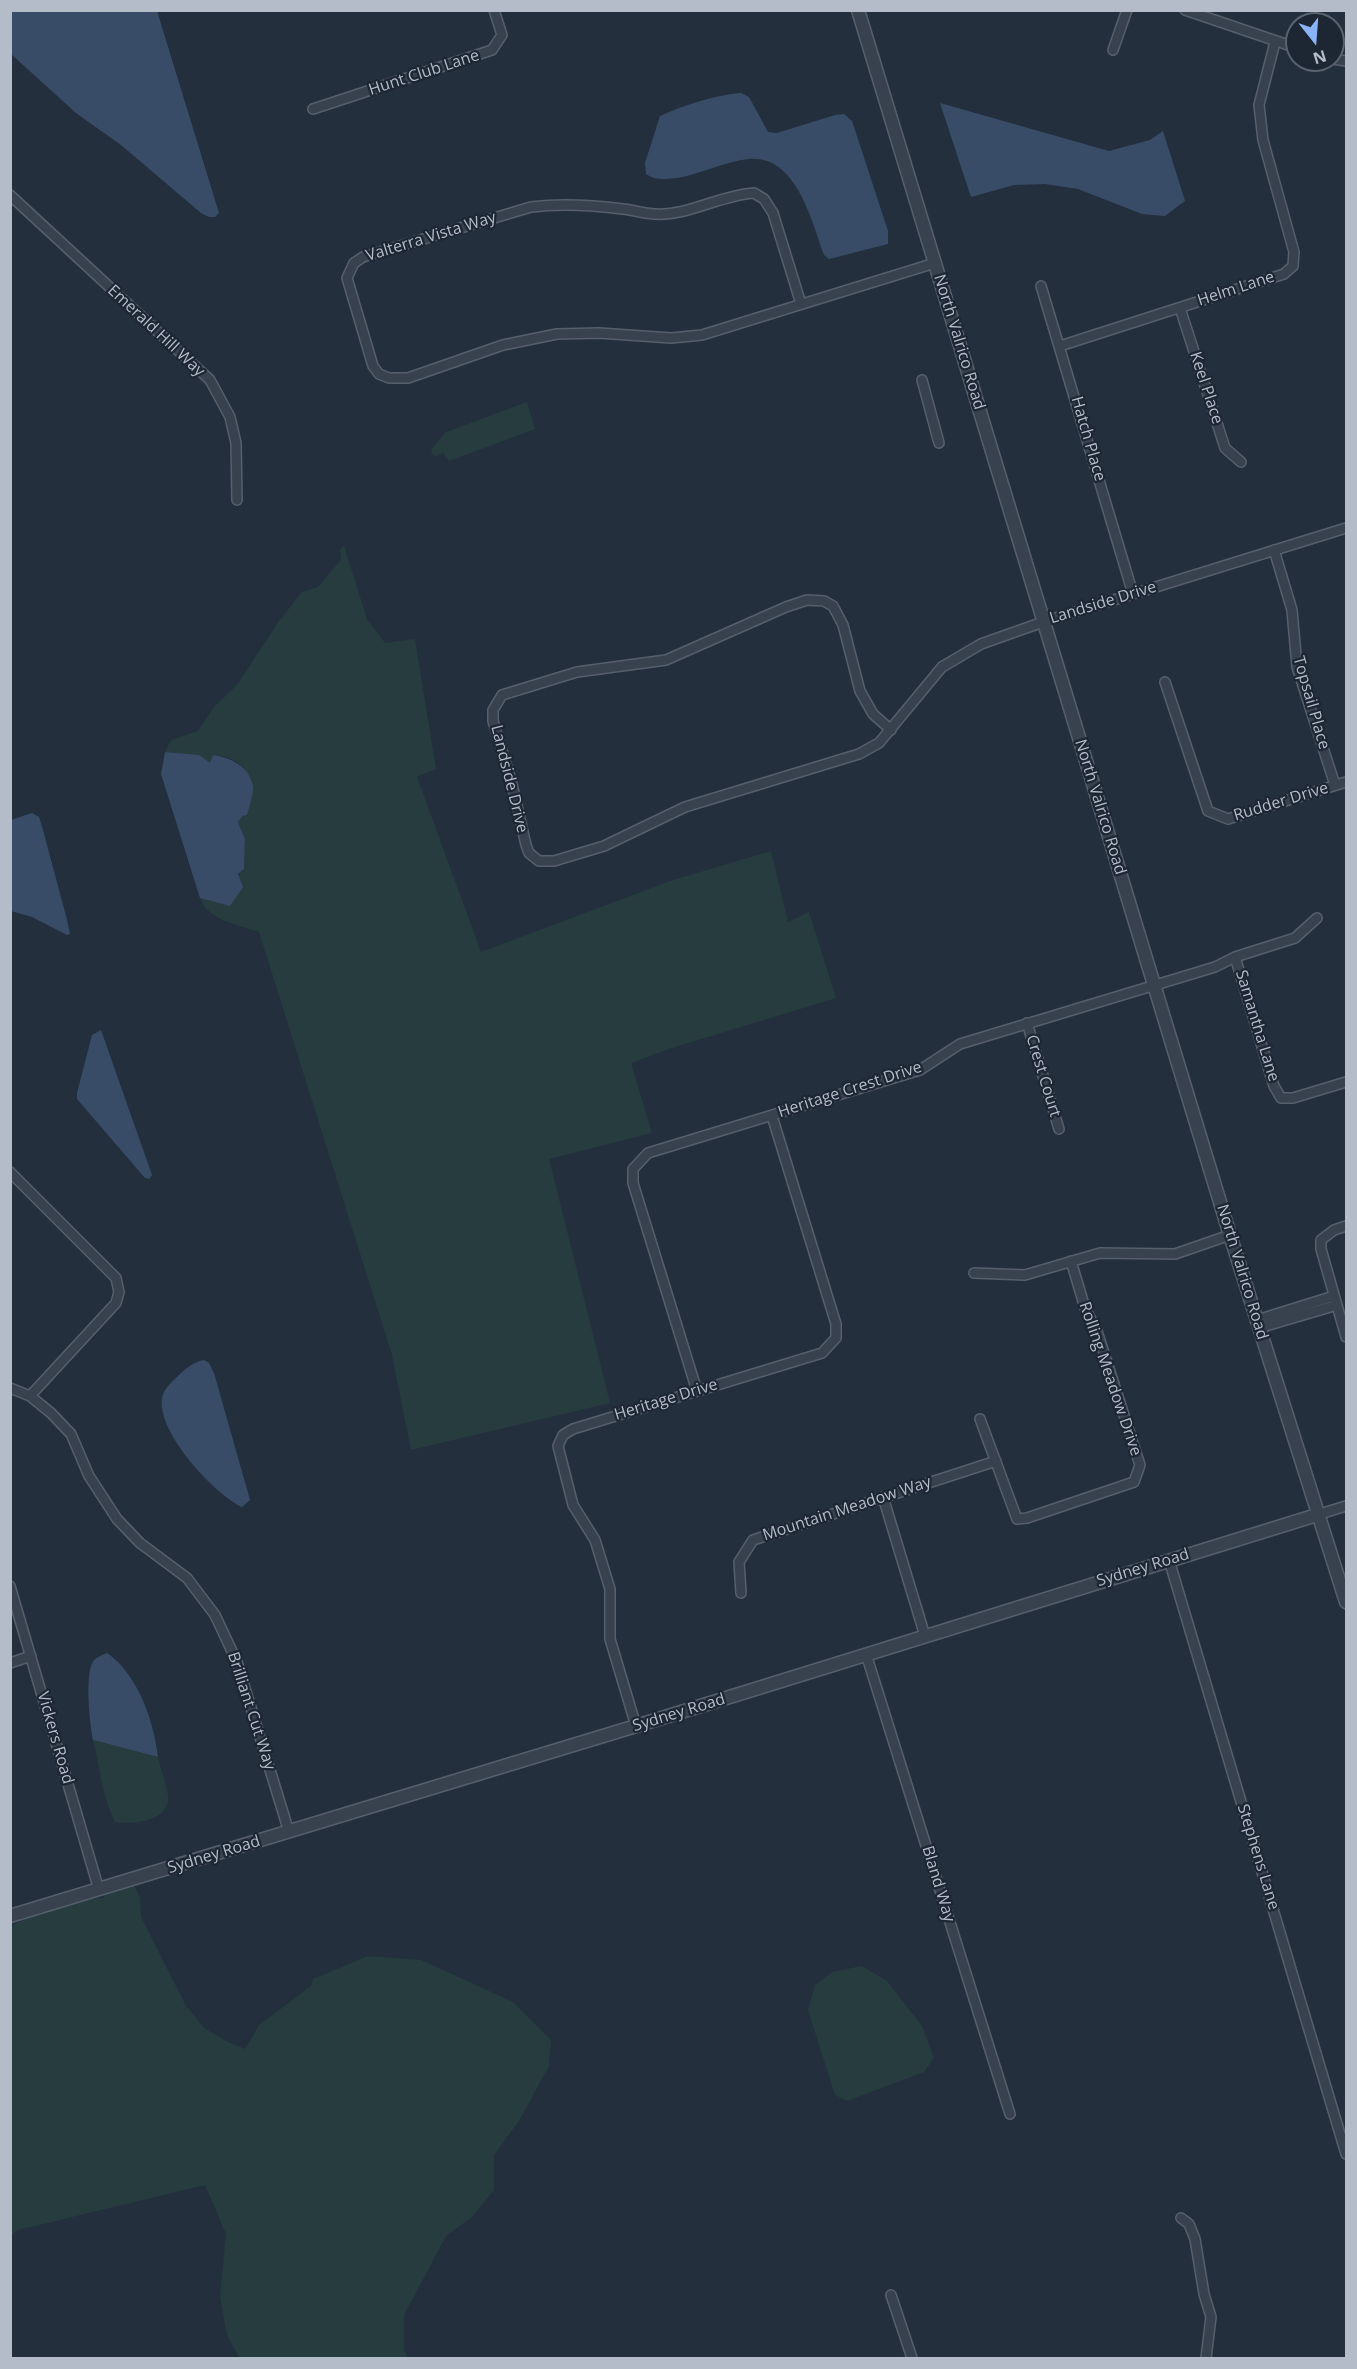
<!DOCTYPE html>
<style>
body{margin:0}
#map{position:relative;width:1357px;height:2369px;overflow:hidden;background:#242f3e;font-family:"Open Sans",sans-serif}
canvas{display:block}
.frame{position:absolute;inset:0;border:12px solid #b4bcc9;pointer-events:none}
.north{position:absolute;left:1285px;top:12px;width:60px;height:60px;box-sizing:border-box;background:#1d2633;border:2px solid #59626f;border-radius:50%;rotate:163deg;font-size:16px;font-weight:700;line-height:24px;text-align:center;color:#b4bcc9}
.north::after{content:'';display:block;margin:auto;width:21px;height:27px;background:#8ab4f8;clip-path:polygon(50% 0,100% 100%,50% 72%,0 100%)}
</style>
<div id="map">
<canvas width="1357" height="2369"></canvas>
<div class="frame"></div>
<div class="north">N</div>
</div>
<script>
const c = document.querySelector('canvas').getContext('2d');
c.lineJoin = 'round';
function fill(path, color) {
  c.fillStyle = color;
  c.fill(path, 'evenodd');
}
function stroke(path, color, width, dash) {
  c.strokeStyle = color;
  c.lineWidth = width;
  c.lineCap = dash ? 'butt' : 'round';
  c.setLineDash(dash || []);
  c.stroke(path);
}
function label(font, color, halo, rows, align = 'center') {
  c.font = font + ' "Open Sans",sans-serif';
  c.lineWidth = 4.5;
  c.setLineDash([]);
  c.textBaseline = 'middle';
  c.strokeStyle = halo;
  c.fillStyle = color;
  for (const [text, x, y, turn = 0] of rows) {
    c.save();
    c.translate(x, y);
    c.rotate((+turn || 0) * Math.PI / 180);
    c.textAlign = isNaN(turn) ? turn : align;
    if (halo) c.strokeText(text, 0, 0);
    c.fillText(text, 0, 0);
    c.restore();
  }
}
const green = new Path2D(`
 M527 402 535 429 449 461 443 453 434 457 431 451C434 443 441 440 444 433Z
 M344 546 367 619 385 643 415 639 436 769 417 777 481 952 673 880 771 851 788 922 809 912 836 998 675 1047 631 1063 652 1133 549 1159 610 1403 411 1450 392 1355 259 932C239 925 207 920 200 898L214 902 244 869 245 839 238 822 253 786C242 764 239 758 213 755L210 764 186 754 165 752 171 740 198 731 213 708 237 685 279 621 302 592 318 587 341 560 340 549Z
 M93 1740 158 1757C161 1770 166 1783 168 1795 171 1821 133 1825 115 1822 102 1796 100 1768 93 1740Z
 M134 1885 140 1897 141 1917 185 2004 204 2028 228 2042 245 2049 259 2025 311 1986 313 1979 368 1956 421 1960 513 2002 551 2040 549 2066 519 2121 494 2155V2190L472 2217 446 2236 404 2315V2350L408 2358H239L227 2335 220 2297 226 2234 205 2185 18 2230 11 2235V1926C38 1913 73 1899 104 1898L103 1895Z
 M862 1966 887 1981 922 2026 934 2058 924 2072 847 2101 835 2095 808 2010 815 1985 832 1972Z`);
const water = new Path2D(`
 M11 10 157 11 219 213 215 217H209L201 213 121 145 76 113 11 54Z
 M741 93 749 97 768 132 777 133 835 115 844 114 852 121 888 231V244L829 259 824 255C812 222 796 153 748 159 723 162 701 174 677 178 665 179 656 181 646 174L645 163 660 116C684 105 715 95 741 93Z
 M940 103 1109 151 1150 140 1163 131 1185 201 1165 216 1142 214 1078 189 1045 184 1014 185 971 197Z
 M165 752 199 755 210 763 213 755C231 758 249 766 253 786 254 794 249 807 247 815L242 816 238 822 245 839 244 869 238 874 243 887 230 906 200 898 161 774Z
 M32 813 39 817 43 830 67 920 70 934 67 935 32 917 11 911V820Z
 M101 1030 152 1175 149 1179 145 1178 77 1099V1093L92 1035Z
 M204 1360 209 1363 214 1373 250 1500 242 1507C214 1494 157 1432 162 1399 163 1389 171 1383 177 1377 185 1369 193 1362 204 1360Z
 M107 1653C138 1674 154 1722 158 1757L93 1740C90 1725 84 1672 94 1660 97 1657 103 1655 107 1653Z`);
const minor = new Path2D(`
 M1185 10 1297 48
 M1113 50 1127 10
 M1333 59 1346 61
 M313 109 492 50 502 35 494 10
 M10 195 210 380 230 417 236 443 237 500
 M1041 286 1133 594
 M801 304 773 213 764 199 754 193C720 195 689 216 655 214 644 214 634 210 623 209 592 205 562 203 531 207L363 257 354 263 347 278 373 366 379 374 389 378H408L503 345 557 334 599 333 671 338 702 335 935 263
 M1180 308 1225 448 1241 462
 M1060 346 1284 274 1293 266 1294 252 1263 140 1259 105 1275 42
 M922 380 939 443
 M1274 550 1292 610 1297 667 1335 785
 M1165 682 1208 811 1228 819 1346 782
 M891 730 873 714 860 691 843 625 833 606 824 601 807 600 786 607 666 660 577 672 502 695 493 710V721L512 784 526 845 529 853 539 861H554L604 846 685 807 859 754 879 743 942 667 981 644 1043 622 1346 528
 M1235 957 1274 1086 1281 1098H1293L1346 1082
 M1027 1023 1059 1129
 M10 1172 116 1278 119 1292 116 1303 30 1396
 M1346 1226 1334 1230 1321 1240V1249L1346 1337
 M974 1273 1025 1275 1100 1253 1175 1254 1230 1235
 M1257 1320 1334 1296
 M1259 1328 1337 1305
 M10 1388 30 1396 51 1413 71 1434 89 1476 117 1519 140 1543 187 1578 215 1615 237 1662 289 1832
 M697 1391 633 1183V1169L648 1153 920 1070 960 1044 1215 967 1235 957 1295 938 1317 918
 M980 1419 1017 1519 1027 1518 1134 1482 1140 1465 1097 1331 1085 1308 1071 1261
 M883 1497 925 1636
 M1320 1514 1346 1506
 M1169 1560 1346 2154
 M10 1586 99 1890
 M741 1593 739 1562 753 1540 996 1461
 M866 1654 1010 2114
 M10 1663 31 1656
 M636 1726 610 1639V1589L595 1540 573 1505 558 1446 563 1435 573 1429 822 1353 836 1338V1324L772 1116
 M1181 2218 1189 2224 1195 2239 1204 2294 1211 2317 1206 2358
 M891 2295 912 2358`);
const tertiary = new Path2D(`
 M858 10 1230 1235 1346 1602
 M10 1916 636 1726 1320 1514`);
const streetNames = [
 ["Hunt Club Lane",424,73,-18],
 ["Valterra Vista Way",431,237,-17],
 ["Helm Lane",1236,289,-18],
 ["Emerald Hill Way",156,331,43],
 ["North Valrico Road",959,342,73],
 ["Keel Place",1206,388,72],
 ["Hatch Place",1088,439,74],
 ["Landside Drive",1103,603,-17],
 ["Topsail Place",1311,703,74],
 ["Landside Drive",509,779,76],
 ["Rudder Drive",1281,802,-17],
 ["North Valrico Road",1100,807,73],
 ["Samantha Lane",1257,1026,73],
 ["Crest Court",1043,1076,73],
 ["Heritage Crest Drive",850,1090,-18],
 ["North Valrico Road",1242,1272,73],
 ["Rolling Meadow Drive",1110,1379,71],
 ["Heritage Drive",666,1400,-17],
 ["Mountain Meadow Way",847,1509,-18],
 ["Sydney Road",1143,1568,-17],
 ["Brilliant Cut Way",251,1711,72],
 ["Sydney Road",679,1713,-17],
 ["Vickers Road",55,1738,74],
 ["Sydney Road",214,1855,-17],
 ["Stephens Lane",1258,1857,73],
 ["Bland Way",938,1884,73]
];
fill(green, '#263c3f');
fill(water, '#394c67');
stroke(minor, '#565f6c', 12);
stroke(tertiary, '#565f6c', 15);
stroke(minor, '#38414e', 9);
stroke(tertiary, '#38414e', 12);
label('16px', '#b4bcc9', '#1d2633', streetNames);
</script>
